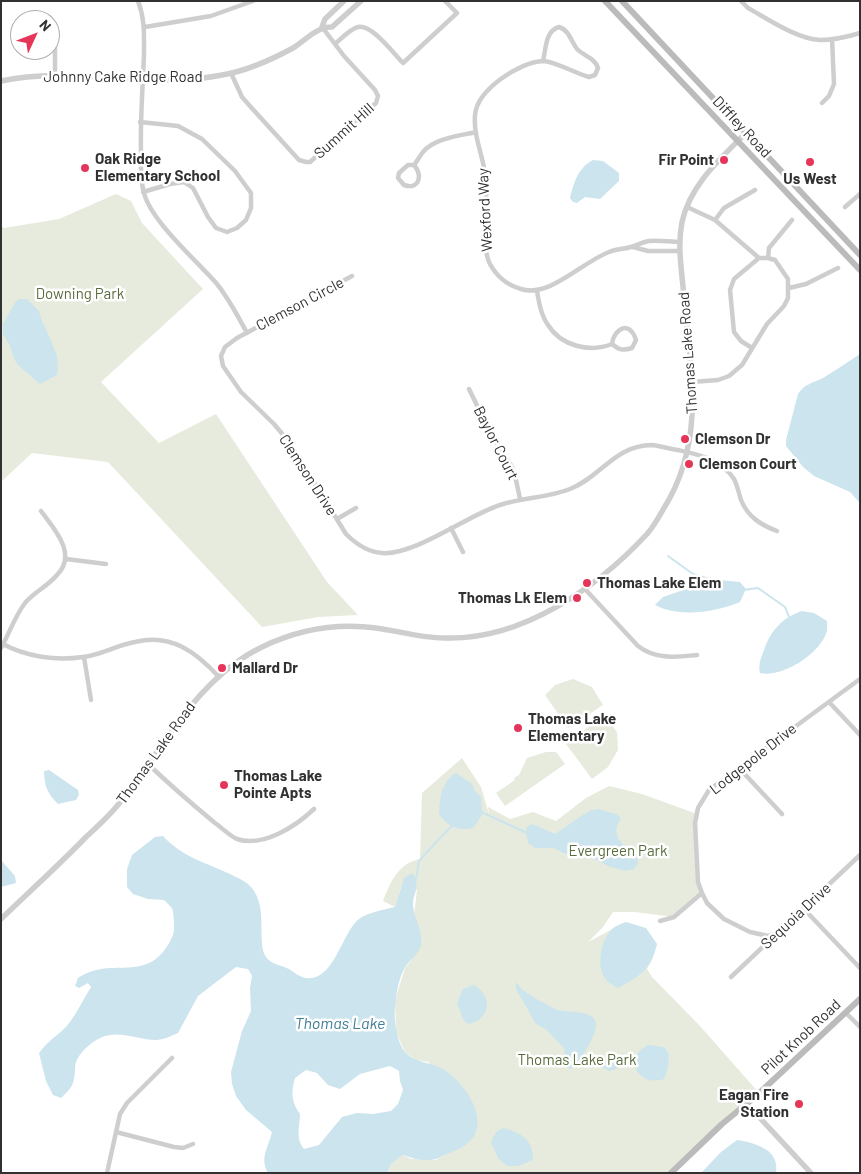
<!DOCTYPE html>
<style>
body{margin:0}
#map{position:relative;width:861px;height:1174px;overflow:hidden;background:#fff;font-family:Barlow,sans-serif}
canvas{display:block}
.frame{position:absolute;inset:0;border:2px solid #313131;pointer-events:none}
.north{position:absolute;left:10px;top:10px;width:50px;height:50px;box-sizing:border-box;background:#fff;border:1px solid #adadad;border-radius:50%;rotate:47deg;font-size:14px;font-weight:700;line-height:20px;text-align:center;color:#313131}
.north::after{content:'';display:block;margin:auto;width:18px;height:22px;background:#e53659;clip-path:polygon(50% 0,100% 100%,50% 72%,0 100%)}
</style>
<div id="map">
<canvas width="861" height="1174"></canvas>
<div class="frame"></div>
<div class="north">N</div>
</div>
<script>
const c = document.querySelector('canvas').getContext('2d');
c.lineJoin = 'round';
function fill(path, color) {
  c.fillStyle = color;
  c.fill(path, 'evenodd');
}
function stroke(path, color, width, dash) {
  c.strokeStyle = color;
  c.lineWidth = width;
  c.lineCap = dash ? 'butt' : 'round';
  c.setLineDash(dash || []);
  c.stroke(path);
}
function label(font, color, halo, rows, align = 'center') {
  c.font = font + ' Barlow,sans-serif';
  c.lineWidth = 5;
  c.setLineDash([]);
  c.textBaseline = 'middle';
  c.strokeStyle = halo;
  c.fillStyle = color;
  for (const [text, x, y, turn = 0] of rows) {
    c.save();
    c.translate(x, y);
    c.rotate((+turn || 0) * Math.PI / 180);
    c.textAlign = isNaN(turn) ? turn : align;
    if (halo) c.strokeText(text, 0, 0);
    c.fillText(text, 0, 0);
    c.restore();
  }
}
const green = new Path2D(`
 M116 194 131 201 142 223 203 289 101 382 159 443 216 414 327 582 358 615 318 617 262 627 108 462 32 453 1 482V226L4 228 59 219Z
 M573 679 592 687 603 705 568 728 545 695 555 685Z
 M604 715 617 732 618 750 608 767 592 779 566 744Z
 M546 752H556L565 764 505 806 496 793 515 780 514 778 519 775 527 758Z
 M462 758 481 787 489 814 488 807 510 819 533 812 556 821 586 798 609 786 642 794 697 814 698 882 702 893 674 917 635 912H613L603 927 588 942 626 922 657 944 653 958 647 969 652 977 700 1026 759 1093 671 1173H387L391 1164 403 1155 411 1159 436 1160 449 1153 429 1062 416 1060 405 1052 396 1032 395 1000 405 968 413 958 414 916 417 890 402 884 395 907 383 901C390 883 398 863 420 859L422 793Z`);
const water = new Path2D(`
 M593 160 603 161 619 173V181L600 199 585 197 577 203 573 202 570 198C574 182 578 168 593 160Z
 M20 299H27L39 311 42 321 49 336 57 356 58 367 57 375 40 384 19 366 14 359 10 346 3 334V324L16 301Z
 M860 354V503L850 492 814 476 803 467 786 446V440L798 394C804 384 813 383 823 378 836 370 848 362 860 354Z
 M720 580 740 582 746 589 740 602C715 612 680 618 655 605L663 597 701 584Z
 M802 611 814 613 827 621C827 626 828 631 825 636 816 656 781 678 760 673 758 664 761 658 764 650 771 630 782 618 802 611Z
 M49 770 78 790 79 795 76 800 58 804C48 794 44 786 44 771Z
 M456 773 471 783 477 794 481 796 482 815 473 828C457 831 448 827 439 814 440 798 441 782 456 773Z
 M598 809 616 814 621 818C609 836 623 845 637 856L638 863 634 869 625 871 608 866 589 856 563 853 554 848H535L528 843 526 833 527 827 532 824 555 834 589 811Z
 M163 836C182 857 207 863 232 875 238 878 247 882 251 887 269 907 256 942 266 957 272 965 281 965 289 969 294 972 299 977 306 978 334 982 342 932 359 919 369 912 383 910 395 907L404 878 412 873C422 887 413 891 413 905 414 919 423 930 421 945 419 953 411 959 406 966 397 979 394 1006 395 1021 396 1031 399 1046 406 1053 416 1063 431 1062 443 1069 462 1080 487 1114 474 1136 467 1148 455 1150 443 1156 431 1163 416 1160 403 1155L391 1164 387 1173H268C259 1158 269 1146 272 1132L246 1110 236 1096 232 1084 231 1072 235 1057 242 1031 251 1011 250 988 252 976 248 969 236 967 198 996 178 1033C171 1036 163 1040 156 1040 129 1039 111 1024 86 1048 70 1064 78 1067 73 1083 71 1089 65 1094 61 1098L53 1095 46 1081 39 1053C49 1039 61 1034 70 1022 78 1011 84 998 91 987L88 983 79 988 75 986 78 978C113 954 150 988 173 935 175 930 174 914 172 908 170 906 166 902 164 900L148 899 133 894 127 887V869L132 855 155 837ZM390 1066 399 1071 400 1081 403 1090 398 1104 391 1111 373 1114 357 1113 342 1117 319 1145 304 1149C295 1137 300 1127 300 1114 291 1102 291 1092 295 1078L306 1070 317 1073 328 1085 340 1089 360 1074Z
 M1 860 15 876 16 883 1 887Z
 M626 922 646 928 657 944C650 971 641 975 618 988 613 985 608 983 605 978 596 965 601 940 612 929 615 926 621 924 626 922Z
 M516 982C519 985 521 989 524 991 527 994 554 1009 558 1010 580 1014 608 1009 591 1041 585 1051 580 1062 570 1069L566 1067 564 1048 547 1030 536 1024 516 989Z
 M474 985C494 997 490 1020 468 1024L463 1019 457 1003 463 989Z
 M649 1045 664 1047 669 1054 668 1067 664 1079C637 1088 622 1056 649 1045Z
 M617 1055 620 1059C620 1068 617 1069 609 1071L602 1067 601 1063 611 1056Z
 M503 1128C520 1132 534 1140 533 1160L518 1166H507L498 1158 491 1142 496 1132Z
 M737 1140C755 1143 780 1149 776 1173H701L721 1152Z`);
const stream = new Path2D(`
 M668 556 693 574 716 581
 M743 590 758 588 785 607 789 617
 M479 811 527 833
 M416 879 419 861 440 838 453 825`);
const minor = new Path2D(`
 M138 1C145 19 144 35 144 53 143 86 140 119 141 152 141 166 140 180 144 193 151 221 197 261 217 284 229 299 238 316 247 333
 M741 1 748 8C768 19 797 39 820 40 834 40 847 37 860 33
 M145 27 211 16 253 1
 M50 31 55 40V76
 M335 44C341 39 350 29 358 27 372 24 393 53 403 63L457 13 445 1
 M543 61C546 49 545 31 559 27 569 30 571 41 577 49 584 56 595 58 598 68L595 75 589 77C577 74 554 61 543 61 519 62 477 90 475 115 473 138 485 159 486 182 488 204 480 245 490 264 497 277 507 285 521 289 550 298 582 262 609 252 616 249 624 249 631 247 637 245 643 242 649 241 659 240 670 242 680 242
 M231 73 242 97 249 105 299 160 306 162H310L376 103 378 96 375 90 344 56 322 27
 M822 103 829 96 834 84 832 39
 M140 122 178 126 202 139 235 171 251 193V208L246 220 237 228 227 232 216 228 208 217 193 188 184 182 170 184 143 192
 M414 165C423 176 419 190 404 185L398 178 399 173 408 165H414C417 161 420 156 423 152 435 138 459 136 476 132
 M687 207 715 220 759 258
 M845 207 860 194
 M715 220 724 208 755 190
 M633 247 648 251H680
 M768 258 769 248 792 220
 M352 276 237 338 225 347 221 356 223 366 241 392 274 424 289 442 346 534C356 544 367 552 382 553 414 556 468 515 500 505 523 497 548 498 570 489 601 477 615 445 652 445 661 446 670 449 678 450 700 455 721 459 734 479 737 485 739 493 741 500 748 517 761 525 777 531
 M789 288 806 284 838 268
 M537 291C539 303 541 315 548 325 561 346 590 353 612 344 619 350 623 351 632 348L636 340C635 337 634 334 632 332 623 321 613 335 612 344
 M692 382 718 380 729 376 742 365 767 324 784 306 788 298V279L775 260 768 258H759L734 279 730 290 734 332 741 341 752 348
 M469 389 491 434 512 467 516 480 520 499
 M337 519 356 508
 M451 528 463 552
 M66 559 106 564
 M584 588 638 646C656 660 676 657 697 655
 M1 643C26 657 56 661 83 657 101 655 117 645 135 642 171 633 196 652 219 677
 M1 648C9 634 15 616 25 603 34 592 48 586 57 575 78 554 54 529 41 511
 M84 657 91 700
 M829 702 860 735
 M148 764C170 785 192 804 215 823 222 828 230 836 237 839 263 848 296 826 314 809
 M739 768 782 814
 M803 908 860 968
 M660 921 674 917 702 893
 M777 933 768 936 750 932 724 919 707 903 702 893 698 882 695 823 698 808 709 790 860 679
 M731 977 860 855
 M846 1013 860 1027
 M116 1132 174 1147 183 1148 193 1144
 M107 1173 120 1114 127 1103 172 1058`);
const tertiary = new Path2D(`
 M322 27 325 19 344 1
 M1 81C73 65 149 90 222 75 246 71 271 60 293 48 306 40 316 27 332 27L361 1
 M1 919C30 891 59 865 86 837 97 827 108 817 117 806 163 751 194 680 262 647 297 630 337 623 376 628 399 631 421 638 444 638 521 641 597 588 647 534 654 526 659 517 664 508 706 441 691 370 684 297 682 272 677 247 682 222 690 185 720 159 746 133
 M747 1104 811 1173`);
const secondary = new Path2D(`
 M605 1 860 270
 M622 1 860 255
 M671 1173 722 1124 755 1097 860 999`);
const markers = [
 [724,160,5,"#e53659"],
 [810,162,5,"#e53659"],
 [85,168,5,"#e53659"],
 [685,439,5,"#e53659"],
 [689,464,5,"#e53659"],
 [587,583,5,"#e53659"],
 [577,598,5,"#e53659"],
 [222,668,5,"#e53659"],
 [518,728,5,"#e53659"],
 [224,785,5,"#e53659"],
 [799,1104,5,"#e53659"]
];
const streetNames = [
 ["Johnny Cake Ridge Road",123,77],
 ["Diffley Road",742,127,47],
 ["Summit Hill",344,131,-42],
 ["Wexford Way",485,210,-93],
 ["Clemson Circle",300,304,-28],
 ["Thomas Lake Road",688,353,-94],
 ["Baylor Court",496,443,63],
 ["Clemson Drive",308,475,57],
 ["Thomas Lake Road",156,753,-54],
 ["Lodgepole Drive",753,759,-38],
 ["Sequoia Drive",796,916,-43],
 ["Pilot Knob Road",801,1037,-43]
];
const poiNames = [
 ["Oak Ridge",95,159],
 ["Elementary School",95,176],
 ["Fir Point",714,160,"right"],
 ["Us West",810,179,"center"],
 ["Clemson Dr",695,439],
 ["Clemson Court",699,464],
 ["Thomas Lake Elem",597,583],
 ["Thomas Lk Elem",567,598,"right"],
 ["Mallard Dr",232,668],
 ["Thomas Lake",528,719],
 ["Elementary",528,736],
 ["Thomas Lake",234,776],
 ["Pointe Apts",234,793],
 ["Eagan Fire",789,1095,"right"],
 ["Station",789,1112,"right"]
];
const parkNames = [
 ["Downing Park",80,294],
 ["Evergreen Park",618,851],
 ["Thomas Lake Park",577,1060]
];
const waterNames = [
 ["Thomas Lake",340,1024]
];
fill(green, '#e6ebdd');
fill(water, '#cce4ed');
stroke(stream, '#cce4ed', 2);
stroke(minor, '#cecece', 4.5);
stroke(tertiary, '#cecece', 5.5);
stroke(secondary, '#bbb', 6);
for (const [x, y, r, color] of markers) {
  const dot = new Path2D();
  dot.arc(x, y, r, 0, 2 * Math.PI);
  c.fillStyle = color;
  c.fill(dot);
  stroke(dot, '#fff', 2);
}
label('15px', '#313131', '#fff', streetNames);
label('bold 15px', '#313131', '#fff', poiNames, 'left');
label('15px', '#5a6d3e', '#fff', parkNames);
label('italic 16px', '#3e7d94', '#fff', waterNames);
</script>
